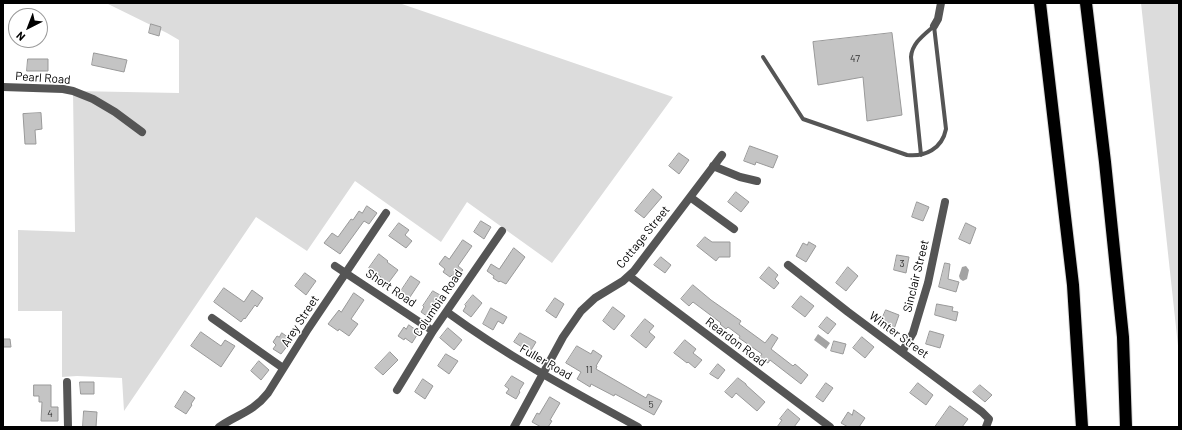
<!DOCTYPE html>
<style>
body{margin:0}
#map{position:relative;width:1182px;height:430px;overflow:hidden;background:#fff;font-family:Barlow,sans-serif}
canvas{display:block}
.frame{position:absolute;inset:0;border:4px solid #000;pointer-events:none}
.north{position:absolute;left:8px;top:8px;width:40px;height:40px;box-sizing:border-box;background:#fff;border:1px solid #999;border-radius:50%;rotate:222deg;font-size:11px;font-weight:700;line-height:16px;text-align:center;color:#000}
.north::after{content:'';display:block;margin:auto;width:14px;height:18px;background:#000;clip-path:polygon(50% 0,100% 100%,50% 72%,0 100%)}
</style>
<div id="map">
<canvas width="1182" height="430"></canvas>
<div class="frame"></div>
<div class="north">N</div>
</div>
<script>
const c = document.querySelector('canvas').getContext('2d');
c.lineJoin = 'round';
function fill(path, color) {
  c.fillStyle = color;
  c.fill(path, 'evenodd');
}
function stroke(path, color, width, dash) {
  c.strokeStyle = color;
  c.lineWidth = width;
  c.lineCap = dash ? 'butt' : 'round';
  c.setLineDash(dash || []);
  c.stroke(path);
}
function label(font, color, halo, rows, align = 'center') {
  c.font = font + ' Barlow,sans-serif';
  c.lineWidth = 3;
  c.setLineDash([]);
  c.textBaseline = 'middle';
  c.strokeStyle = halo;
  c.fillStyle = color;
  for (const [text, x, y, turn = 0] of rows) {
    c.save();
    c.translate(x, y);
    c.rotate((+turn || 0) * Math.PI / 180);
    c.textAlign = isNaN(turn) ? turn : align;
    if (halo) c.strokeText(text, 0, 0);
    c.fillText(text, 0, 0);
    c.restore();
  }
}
const green = new Path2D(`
 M106 3H399L673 97 552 263 467 202 441 242 355 181 307 251 256 217 124 411 122 378 77 376 62 377V311H18V230L75 232 73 91 179 93V40L167 33Z
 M1141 3H1179V355Z`);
const water = new Path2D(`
 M966 266 969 270 967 279 963 281 960 279 959 276 962 267Z
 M818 334 830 343 826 349 814 340Z`);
const building = new Path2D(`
 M151 24 161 27 159 36 149 33Z
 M892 33 902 115 867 121 863 77 818 85 813 42Z
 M94 53 127 60 124 72 92 65Z
 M28 59H48V71H27Z
 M41 113 42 129 35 130 36 144H25L23 114Z
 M750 146 778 156 773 168 756 162 755 165 744 161Z
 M679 153 689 160 679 174 669 166Z
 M653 189 662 197 644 218 635 211Z
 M736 192 749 202 741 212 728 202Z
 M917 202 929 207 923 221 912 217Z
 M367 206 377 213 369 224 364 221 340 254 324 243 332 233 338 237 351 219 353 220 359 211 362 213Z
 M481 221 491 227 484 239 474 232Z
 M399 223 409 230 405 235 412 241 406 248 389 236Z
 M966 223 976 228 970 244 959 239Z
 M705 237 712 242H730V257H719L716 261 697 246Z
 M463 240 472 246 458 266 463 270 456 278 452 275 450 277 443 272 445 269 439 264 445 256 449 259Z
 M809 242 816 246 806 262 796 256 803 243 807 245Z
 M514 248 525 257 506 284 500 281 499 282 493 278 494 276 487 271 491 264 499 269Z
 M379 254 388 261 387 262 398 270 386 286 379 281 381 277 369 268Z
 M897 255 909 257 906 273 894 270Z
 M661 257 671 265 665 273 654 265Z
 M945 263 950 264 948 279 959 282 956 292 939 287Z
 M769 267 778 275 775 279 779 283 774 289 760 278Z
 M848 267 858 276 846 291 836 283Z
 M305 273 316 281 306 295 295 286Z
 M411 276 420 282 408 300 399 294Z
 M693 285 711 300 741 321 739 324 765 343 772 334 778 338 771 349 793 366 795 364 808 375 801 384 770 360 768 363 759 358 762 354 739 338 740 336 728 327 726 329 720 324 721 323 693 302 689 306 681 299Z
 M224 288 244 302 252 290 263 298 257 307 255 305 245 319 244 318 241 322 214 302Z
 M433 291 440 295 435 301 437 303 428 317 421 312 424 307 423 306Z
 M354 293 364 300 351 319 358 324 349 336 339 329 338 331 328 324 339 310 341 312Z
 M473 295 482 303 471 317 463 311 466 306 465 305Z
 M801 296 814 306 805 317 792 307Z
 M555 298 564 304 556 318 546 311Z
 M937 304 953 307 952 311 958 312 956 321 935 315Z
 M613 307 625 316 614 330 603 321Z
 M491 308 507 317 503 324 498 321 493 330 483 324Z
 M886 310 899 315 893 332 879 326Z
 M827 317 836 324 828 334 819 327Z
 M645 319 654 326 649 332 655 337 646 348 631 336Z
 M409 325 419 332 412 343 405 338 404 340 398 336 404 327 406 329Z
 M448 328 462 340 454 350 440 338Z
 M930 331 944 335 940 348 926 344Z
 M201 332 221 346 225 340 235 346 221 367 191 346Z
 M282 333 292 340 281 354 273 349 276 345 273 342 277 336 279 337Z
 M520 333 536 342 530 352 514 342Z
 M862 337 874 347 865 358 853 348Z
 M3 339H10L11 347H3Z
 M685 340 696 349 693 353 702 360 695 368 688 362 687 363 674 353Z
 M834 341 846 344 843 354 831 351Z
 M577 346 591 354 593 350 602 356 596 366H597L596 369 646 398 648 394 662 401 654 415 615 394 614 396 591 384 590 387 577 379 581 372 566 363Z
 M390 352 398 360 383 375 375 368Z
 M446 354 458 361 449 374 438 366Z
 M259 361 269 370 261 380 251 371Z
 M718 364 725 370 718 379 710 374Z
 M512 376 524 383 519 391 520 392 516 399 506 393 509 389 505 386Z
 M738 378 746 384V385L765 402 757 411 736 393 732 398 725 392Z
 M423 379 433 386 425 399 415 392Z
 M80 382H94V394H81Z
 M826 383 833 388 823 402 816 397Z
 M918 383 933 395 926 405 910 393Z
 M34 385H51V407H58V421H41L42 402H39V396H34Z
 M980 385 992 395 985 402 973 392Z
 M185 391 195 398 191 404 192 405 186 414 175 407Z
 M550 397 560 403 550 420 552 421 548 427H541L532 422 537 413 539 414Z
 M950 406 968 419 962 427H935Z
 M788 409 800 419 794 427H777L782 420 780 419Z
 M854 410 865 418 859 427H848L841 423 848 412 852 415Z
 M84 411 97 412 96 427H83Z`);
const lane = new Path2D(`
 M763 57 803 119 907 155C925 157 942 149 946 129L934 26
 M921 155 911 57C912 43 924 35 934 26`);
const street = new Path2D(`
 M934 26 938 19 941 3
 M3 87 63 89 73 91 93 99 115 112 142 132
 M713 166 740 177 757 181
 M690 197 734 229
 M788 265 848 312 982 412 989 419 986 427
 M335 266 433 331
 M629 276 830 427
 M447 312C507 356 572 391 638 427
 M212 318 283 368
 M902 352 913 333 928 283 945 202
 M67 382 68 427
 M397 390 433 331 502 231
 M219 427C238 414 253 412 268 393L308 329 386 213
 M514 427 563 337 581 311 595 298 623 281 634 271 722 155`);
const highway = new Path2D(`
 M1040 3 1073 285 1082 427
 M1086 3 1105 162 1123 337 1126 427`);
const numberNames = [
 ["47",855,59],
 ["3",902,264],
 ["11",589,370],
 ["5",651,405],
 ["4",50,414]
];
const streetNames = [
 ["Pearl Road",43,78,4],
 ["Cottage Street",643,237,-51],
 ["Sinclair Street",916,276,-76],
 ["Short Road",391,288,34],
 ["Columbia Road",438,303,-56],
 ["Arey Street",300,321,-57],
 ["Winter Street",899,335,36],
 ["Reardon Road",736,342,37],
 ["Fuller Road",546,362,30]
];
fill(green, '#dcdcdc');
fill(water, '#a3a3a3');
fill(building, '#c4c4c4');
stroke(building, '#999', 1);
stroke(highway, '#dbdbdb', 14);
stroke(lane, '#555', 4);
stroke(street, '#555', 8);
stroke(highway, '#000', 12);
label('10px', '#313131', null, numberNames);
label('12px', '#000', '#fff', streetNames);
</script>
